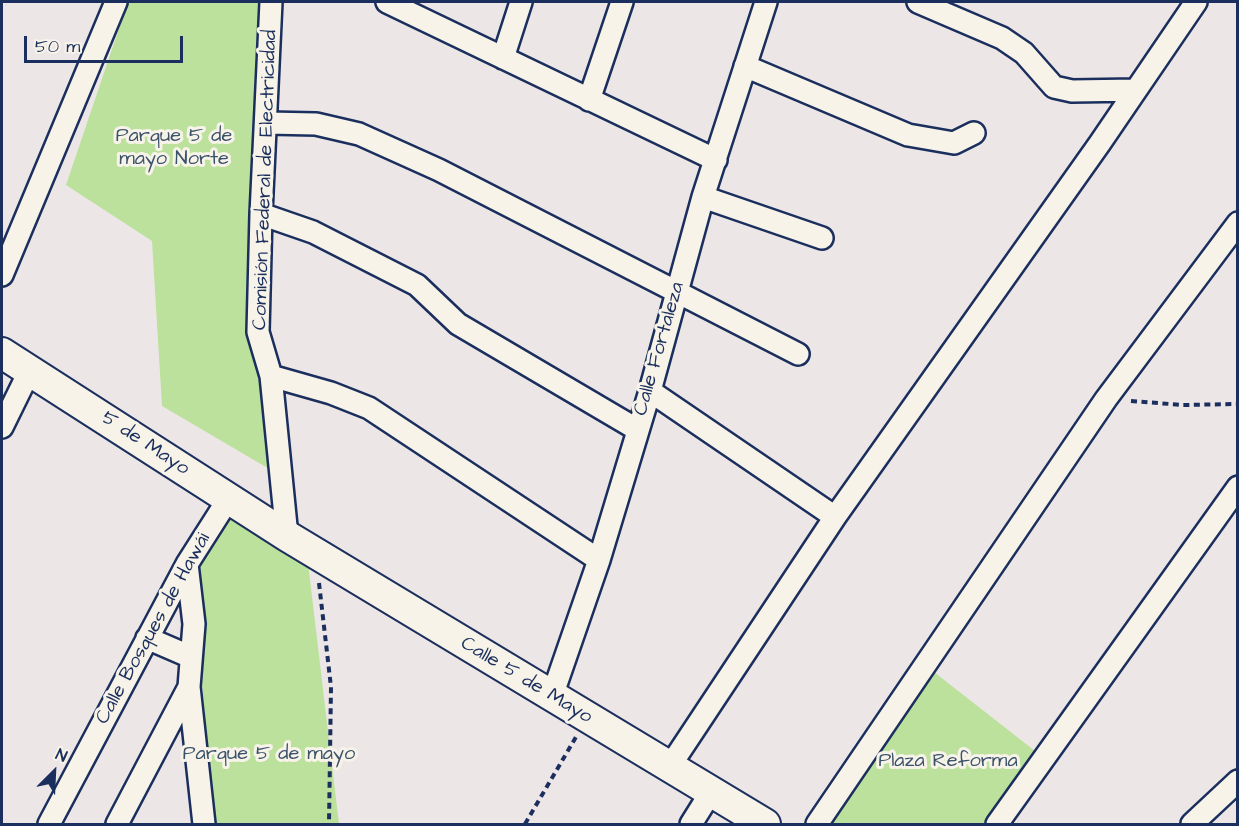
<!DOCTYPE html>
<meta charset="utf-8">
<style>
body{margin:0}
#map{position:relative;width:1239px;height:826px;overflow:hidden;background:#ede6e6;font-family:"Architects Daughter",sans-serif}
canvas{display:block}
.frame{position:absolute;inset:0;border:3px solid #1b2f5e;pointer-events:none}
.north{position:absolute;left:24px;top:742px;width:60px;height:60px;-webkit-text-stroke:4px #f7f3e8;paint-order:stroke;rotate:24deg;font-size:16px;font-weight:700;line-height:24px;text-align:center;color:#1b2f5e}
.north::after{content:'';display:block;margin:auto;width:21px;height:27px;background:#1b2f5e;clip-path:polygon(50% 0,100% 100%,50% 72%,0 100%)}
.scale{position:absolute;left:24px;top:36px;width:159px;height:27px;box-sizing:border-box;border:3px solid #1b2f5e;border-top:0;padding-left:8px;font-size:18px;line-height:21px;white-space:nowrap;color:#1b2f5e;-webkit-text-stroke:4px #f7f3e8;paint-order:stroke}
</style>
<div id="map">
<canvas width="1239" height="826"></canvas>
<div class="frame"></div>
<div class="north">N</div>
<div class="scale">50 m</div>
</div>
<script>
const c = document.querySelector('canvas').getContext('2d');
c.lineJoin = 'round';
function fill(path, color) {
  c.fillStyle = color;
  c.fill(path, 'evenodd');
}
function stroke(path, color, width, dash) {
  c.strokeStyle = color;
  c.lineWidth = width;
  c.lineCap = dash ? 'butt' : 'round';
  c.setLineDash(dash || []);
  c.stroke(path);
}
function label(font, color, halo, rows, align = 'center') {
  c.font = font + ' "Architects Daughter",sans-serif';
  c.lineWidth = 6;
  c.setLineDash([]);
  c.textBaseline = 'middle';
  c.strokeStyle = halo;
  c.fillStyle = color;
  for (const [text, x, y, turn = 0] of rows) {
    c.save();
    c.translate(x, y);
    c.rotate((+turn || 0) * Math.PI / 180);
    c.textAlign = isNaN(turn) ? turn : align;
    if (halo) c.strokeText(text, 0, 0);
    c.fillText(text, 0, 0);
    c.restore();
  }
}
const green = new Path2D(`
 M128 2H267L262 329 288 480 162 406 152 241 66 185Z
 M228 511 308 563 339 824H214L192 566Z
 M934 672 1035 751 983 824H830Z`);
const path = new Path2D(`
 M1131 401 1183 405 1238 404
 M319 583 331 687 329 824
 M525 824 576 737`);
const street = new Path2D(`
 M271 2 261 214 258 332 271 376 287 536
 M387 2 716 160
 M918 2 1002 38 1024 53 1054 87 1072 91 1136 90
 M503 58 521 2
 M745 66 908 135 954 143 974 133
 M589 100 622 2
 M267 123 316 124 359 134 439 170 798 354
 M703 197 822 238
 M261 214 313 232 417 285 458 324 638 430
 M2 275 116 2
 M271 376 331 393 369 408 599 560
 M650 391 835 517
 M2 427 30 370
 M187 564 194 624 189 687 204 824
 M147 638 191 657
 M552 696 599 560 650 391 703 197 766 2
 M670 766 835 517 1100 143 1196 2
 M49 824 187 564 229 498
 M117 824 189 687
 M691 824 711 792
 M817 824 1106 399 1238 223
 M997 824 1238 487
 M1192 824 1238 781`);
const secondary = new Path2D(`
 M2 353 287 536 765 824`);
const parkNames = [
 ["Parque 5 de",174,137],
 ["mayo Norte",174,160],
 ["Parque 5 de mayo",269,755],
 ["Plaza Reforma",948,762]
];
const streetNames = [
 ["Comisión Federal de Electricidad",266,180,-88],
 ["Calle Fortaleza",660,349,-74],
 ["5 de Mayo",145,444,33],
 ["Calle Bosques de Hawái",154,629,-61],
 ["Calle 5 de Mayo",526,681,31]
];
fill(green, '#bce19c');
stroke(street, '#1b2f5e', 26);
stroke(secondary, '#1b2f5e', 34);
stroke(path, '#1b2f5e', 4, [6, 4.5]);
stroke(street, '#f7f3e8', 21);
stroke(secondary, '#f7f3e8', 30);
label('20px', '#3b536a', '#f7f3e8', parkNames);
label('20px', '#1b2f5e', '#f7f3e8', streetNames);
</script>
